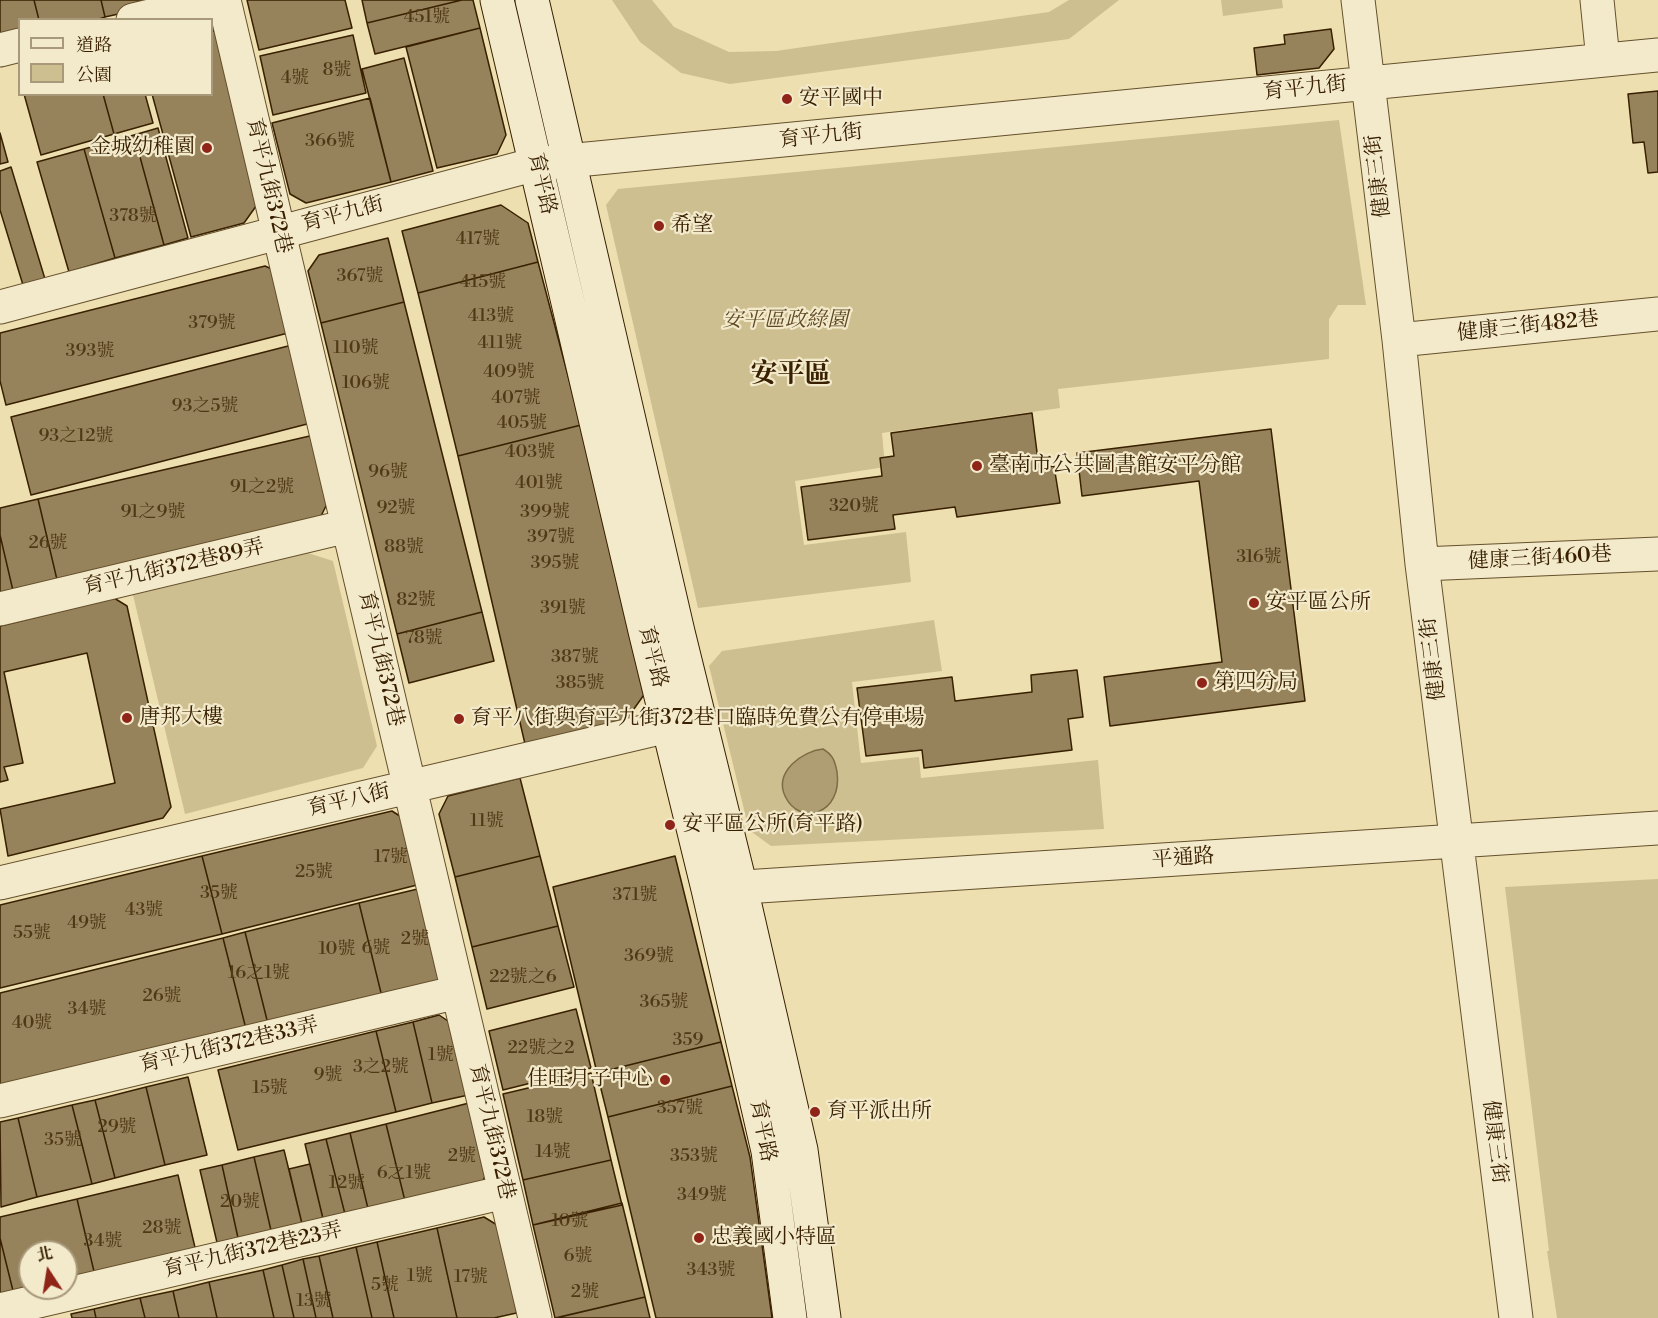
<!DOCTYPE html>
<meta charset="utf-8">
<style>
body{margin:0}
#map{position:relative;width:1658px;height:1318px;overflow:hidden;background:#eddfaf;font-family:"Libre Bodoni","Noto Serif TC",serif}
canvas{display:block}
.legend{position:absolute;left:18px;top:18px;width:195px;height:78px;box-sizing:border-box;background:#f3eacb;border:2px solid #a8997a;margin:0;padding:8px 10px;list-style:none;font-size:18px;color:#382000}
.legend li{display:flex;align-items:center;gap:12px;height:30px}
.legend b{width:30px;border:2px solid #a8997a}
.north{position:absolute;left:18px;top:1240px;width:60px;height:60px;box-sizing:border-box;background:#f3eacb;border:2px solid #a8997a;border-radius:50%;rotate:348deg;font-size:16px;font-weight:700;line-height:24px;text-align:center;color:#382000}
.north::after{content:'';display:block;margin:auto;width:21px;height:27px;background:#8f2418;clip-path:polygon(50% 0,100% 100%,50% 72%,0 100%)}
</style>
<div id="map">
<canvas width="1658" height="1318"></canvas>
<ul class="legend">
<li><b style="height:8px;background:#f3eacb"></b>道路</li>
<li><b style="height:16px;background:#cebf91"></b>公園</li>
</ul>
<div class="north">北</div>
</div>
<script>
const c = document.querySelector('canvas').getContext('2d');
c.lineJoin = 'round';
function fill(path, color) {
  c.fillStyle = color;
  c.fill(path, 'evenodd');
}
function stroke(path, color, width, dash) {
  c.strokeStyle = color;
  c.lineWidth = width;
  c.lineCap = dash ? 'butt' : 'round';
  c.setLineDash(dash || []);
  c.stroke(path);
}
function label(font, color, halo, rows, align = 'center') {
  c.font = font + ' "Libre Bodoni","Noto Serif TC",serif';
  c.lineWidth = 4.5;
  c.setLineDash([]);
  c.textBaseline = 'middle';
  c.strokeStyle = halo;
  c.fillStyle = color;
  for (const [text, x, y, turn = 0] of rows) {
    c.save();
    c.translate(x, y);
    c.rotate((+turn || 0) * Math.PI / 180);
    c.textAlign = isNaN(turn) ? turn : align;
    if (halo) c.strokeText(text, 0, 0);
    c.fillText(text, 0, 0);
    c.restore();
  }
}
const green = new Path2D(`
 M612 0H652L674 27 729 52 776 51 1049 12 1069 0H1119L1069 39 730 84 681 73 640 42Z
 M1221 0H1282L1283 8 1223 16Z
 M1339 120 1366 305H1338L1329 319V359L1058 389 1060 408 882 433 885 467 795 481 804 545 906 532 911 582 698 608 606 205 618 189Z
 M308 553 333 561 377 746 363 768 185 814 133 595Z
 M934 620 942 671 852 682 861 763 919 757 921 778 1098 760 1104 829 771 846 749 830 709 666 722 651Z
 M1658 879V1318H1557L1547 1251H1549L1505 887Z`);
const water = new Path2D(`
 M823 749C833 755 835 761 837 772 843 813 800 828 785 796 774 772 802 751 823 749Z`);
const building = new Path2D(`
 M0 0H34L39 20H20V37L0 42Z
 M34 0H101L105 17 96 20H39Z
 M101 0H181L105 17Z
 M247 0H345L352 28 259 50Z
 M362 0H462L367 23Z
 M462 0H473L480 28 375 54 367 23Z
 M480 28 506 135 497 154 437 168 406 47Z
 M1331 29 1334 49 1319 68 1257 75 1254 48 1285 44 1284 35Z
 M212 30 218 34 259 202 244 223 191 237 152 94H212Z
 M353 35 366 93 273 115 260 56Z
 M404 58 433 171 391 182 362 69Z
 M1658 91V172L1648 173 1644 142 1633 143 1628 94Z
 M24 94H103L114 134 41 155Z
 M103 94H145L153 123 114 134Z
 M370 98 391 182 306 203 290 194 272 123Z
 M158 128 188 238 164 245 134 135Z
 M0 133 8 162 0 164Z
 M134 135 164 245 115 258 84 149Z
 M84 149 115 258 69 272 37 162Z
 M11 167 45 279 23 285 0 210V171Z
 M501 205 528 223 538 262 418 293 402 231Z
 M388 238 404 302 321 323 308 271 319 255Z
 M538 262 581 425 458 456 418 293Z
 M265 266 276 271 292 332 6 405 0 381V333Z
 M404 302 482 612 397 634 321 323Z
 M292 345 311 423 31 495 11 417Z
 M1032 413 1039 468 1054 466 1060 503 957 517 955 507 893 515 895 529 808 540 801 487 882 476 880 458 894 456 891 433Z
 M581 425 646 692 626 720 525 744 458 456Z
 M1271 429 1305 701 1110 726 1104 677 1222 662 1199 481 1082 496 1077 453Z
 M314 435 329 500 317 524 58 584 38 499Z
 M38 499 58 584 14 595 0 535V508Z
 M0 535 14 595 0 598Z
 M114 598 127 606 171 807 163 818 8 856 0 809 115 783 87 653 4 672 23 763 4 767 8 780 0 782V626Z
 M482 612 494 661 409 683 397 634Z
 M1077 670 1083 717 1068 719 1072 750 924 768 922 750 866 756 857 688 952 677 955 701 1032 692 1031 675Z
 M520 778 540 856 455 877 439 814 448 796Z
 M392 811 409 822 425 883 222 934 202 856Z
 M202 856 222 934 0 988V905Z
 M540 856 558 926 472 947 455 877Z
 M675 856 721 1042 597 1073 553 887Z
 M426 887 447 970 432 988 383 1001 359 903Z
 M359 903 383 1001 269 1028 245 932Z
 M558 926 574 987 487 1009 472 947Z
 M245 932 269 1028 247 1033 223 938Z
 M223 938 247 1033 0 1092V993Z
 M576 1009 591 1068 503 1090 489 1031Z
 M439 1015 457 1027 473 1094 432 1103 413 1022Z
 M413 1022 432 1103 396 1112 376 1031Z
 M376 1031 396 1112 238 1150 218 1070Z
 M721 1042 732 1086 608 1117 597 1073Z
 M591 1073 611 1160 523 1180 503 1094Z
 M188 1077 207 1155 165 1165 146 1087Z
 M732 1086 750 1157 772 1318H656L608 1117Z
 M146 1087 165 1165 115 1178 95 1100Z
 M95 1100 115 1178 92 1184 72 1105Z
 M473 1102 489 1168 478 1191 407 1209 386 1124Z
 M72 1105 92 1184 37 1197 18 1118Z
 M18 1118 37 1197 1 1207 0 1122Z
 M386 1124 407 1209 370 1217 350 1133Z
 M350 1133 370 1217 347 1222 326 1139Z
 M326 1139 347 1222 325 1227 305 1144Z
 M284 1150 304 1232 273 1239 254 1157Z
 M254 1157 273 1239 240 1247 222 1165Z
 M611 1160 622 1205 533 1225 523 1180Z
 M310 1164 325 1227 304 1232 289 1169Z
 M222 1165 240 1247 219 1251 200 1170Z
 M178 1175 197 1256 96 1280 77 1199Z
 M77 1199 96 1280 66 1287V1252H30V1288L15 1299 0 1238V1217Z
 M622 1203 645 1297 555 1318 533 1225Z
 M484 1217 502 1228 521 1312 494 1318H457L437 1228Z
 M437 1228 457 1318H394L377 1242Z
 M0 1238 15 1299 0 1303Z
 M377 1242 394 1318H372L356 1247Z
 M356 1247 372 1318H333L319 1256Z
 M319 1256 333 1318H316L303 1259Z
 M303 1259 316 1318H294L282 1265Z
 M282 1265 294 1318H274L263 1270Z
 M263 1270 274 1318H217L209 1282Z
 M209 1282 217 1318H179L173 1291Z
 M173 1291 179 1318H145L140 1298Z
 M645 1297 650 1318H556Z
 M140 1298 145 1318H96L94 1309Z
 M94 1309 96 1318H72L71 1314Z`);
const street = new Path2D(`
 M224 0 535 1318
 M1358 0 1399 340 1422 564 1516 1318
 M1597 0 1603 60
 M133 20 219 0
 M0 50 20 45
 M0 307 536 164 1658 55
 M1399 340 1658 314
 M1422 564 1658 554
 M0 609 348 526
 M0 883 694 720
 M713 889 1658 828
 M0 1101 458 992
 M0 1310 505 1192`);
const secondary = new Path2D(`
 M497 0 646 635 708 889 768 1151 790 1318
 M532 0 678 632 741 888 801 1150 824 1318`);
const markers = [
 [787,99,6,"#8f2418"],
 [207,148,6,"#8f2418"],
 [659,226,6,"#8f2418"],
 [977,466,6,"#8f2418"],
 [1254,603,6,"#8f2418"],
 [1202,683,6,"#8f2418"],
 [127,718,6,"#8f2418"],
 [459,719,6,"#8f2418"],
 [670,825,6,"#8f2418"],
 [665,1080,6,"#8f2418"],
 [815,1112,6,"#8f2418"],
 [699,1238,6,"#8f2418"]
];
const numberNames = [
 ["451號",427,18],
 ["8號",337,71],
 ["4號",295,79],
 ["366號",330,142],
 ["378號",133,217],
 ["417號",478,240],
 ["367號",360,277],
 ["415號",483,283],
 ["413號",491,317],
 ["379號",212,324],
 ["411號",500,344],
 ["110號",356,349],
 ["393號",90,352],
 ["409號",509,373],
 ["106號",366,384],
 ["407號",516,399],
 ["93之5號",205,407],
 ["405號",522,424],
 ["93之12號",76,437],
 ["403號",530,453],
 ["96號",388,473],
 ["401號",539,484],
 ["91之2號",262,488],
 ["320號",854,507],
 ["92號",396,509],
 ["91之9號",153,513],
 ["399號",545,513],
 ["397號",551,538],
 ["26號",48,544],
 ["88號",404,548],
 ["316號",1259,558],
 ["395號",555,564],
 ["82號",416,601],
 ["391號",563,609],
 ["78號",424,639],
 ["387號",575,658],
 ["385號",580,684],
 ["11號",487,822],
 ["17號",391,858],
 ["25號",314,873],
 ["35號",219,894],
 ["371號",635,896],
 ["43號",144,911],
 ["49號",87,924],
 ["55號",32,934],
 ["2號",415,940],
 ["6號",376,949],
 ["10號",337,950],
 ["369號",649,957],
 ["16之1號",259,974],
 ["22號之6",523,978],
 ["26號",162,997],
 ["365號",664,1003],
 ["34號",87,1010],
 ["40號",32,1024],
 ["359",688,1041],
 ["22號之2",541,1049],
 ["1號",441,1056],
 ["3之2號",381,1068],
 ["9號",328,1076],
 ["15號",270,1089],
 ["357號",680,1109],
 ["18號",545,1118],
 ["29號",117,1128],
 ["35號",63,1141],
 ["14號",553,1153],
 ["2號",462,1157],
 ["353號",694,1157],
 ["6之1號",404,1174],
 ["12號",347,1184],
 ["349號",702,1196],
 ["20號",240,1203],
 ["10號",570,1222],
 ["28號",162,1229],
 ["34號",103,1242],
 ["6號",578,1257],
 ["343號",711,1271],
 ["1號",420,1277],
 ["17號",471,1278],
 ["5號",385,1286],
 ["2號",585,1293],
 ["13號",314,1302]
];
const streetNames = [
 ["育平九街",1305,89,-6],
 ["育平九街",821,137,-6],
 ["健康三街",1379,176,-97],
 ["育平路",541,184,77],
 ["育平九街372巷",268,186,77],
 ["育平九街",343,215,-15],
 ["健康三街482巷",1528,327,-6],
 ["健康三街460巷",1540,559,-3],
 ["育平九街372巷89弄",174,568,-13],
 ["育平路",652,657,76],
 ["育平九街372巷",380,659,77],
 ["健康三街",1434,659,-97],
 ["育平八街",349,801,-13],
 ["平通路",1183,859,-4],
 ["育平九街372巷33弄",229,1046,-13],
 ["育平路",762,1131,79],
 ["育平九街372巷",491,1132,77],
 ["健康三街",1494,1142,83],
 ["育平九街372巷23弄",253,1251,-13]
];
const poiNames = [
 ["安平國中",799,99],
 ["金城幼稚園",195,148,"right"],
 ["希望",671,226],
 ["臺南市公共圖書館安平分館",989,466],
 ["安平區公所",1266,603],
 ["第四分局",1214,683],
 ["唐邦大樓",139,718],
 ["育平八街與育平九街372巷口臨時免費公有停車場",471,719],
 ["安平區公所(育平路)",682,825],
 ["佳旺月子中心",653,1080,"right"],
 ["育平派出所",827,1112],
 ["忠義國小特區",711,1238]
];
const parkNames = [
 ["安平區政綠園",785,321]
];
const districtNames = [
 ["安平區",791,376]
];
fill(green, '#cebf91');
fill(water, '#af9e74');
stroke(water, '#7f6c46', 1.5);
fill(building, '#96835b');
stroke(building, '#382000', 1.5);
stroke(street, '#65502c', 35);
stroke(secondary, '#382000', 35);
stroke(street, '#f3eacb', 33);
stroke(secondary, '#f3eacb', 33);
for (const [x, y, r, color] of markers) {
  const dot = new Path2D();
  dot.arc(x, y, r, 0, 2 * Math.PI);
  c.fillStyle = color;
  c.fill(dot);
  stroke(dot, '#f3eacb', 2);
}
label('18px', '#503917', null, numberNames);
label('21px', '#382000', '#f3eacb', streetNames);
label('21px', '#382000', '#f3eacb', poiNames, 'left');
label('italic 21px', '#5e4824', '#f3eacb', parkNames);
label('bold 27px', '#382000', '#f3eacb', districtNames);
</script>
